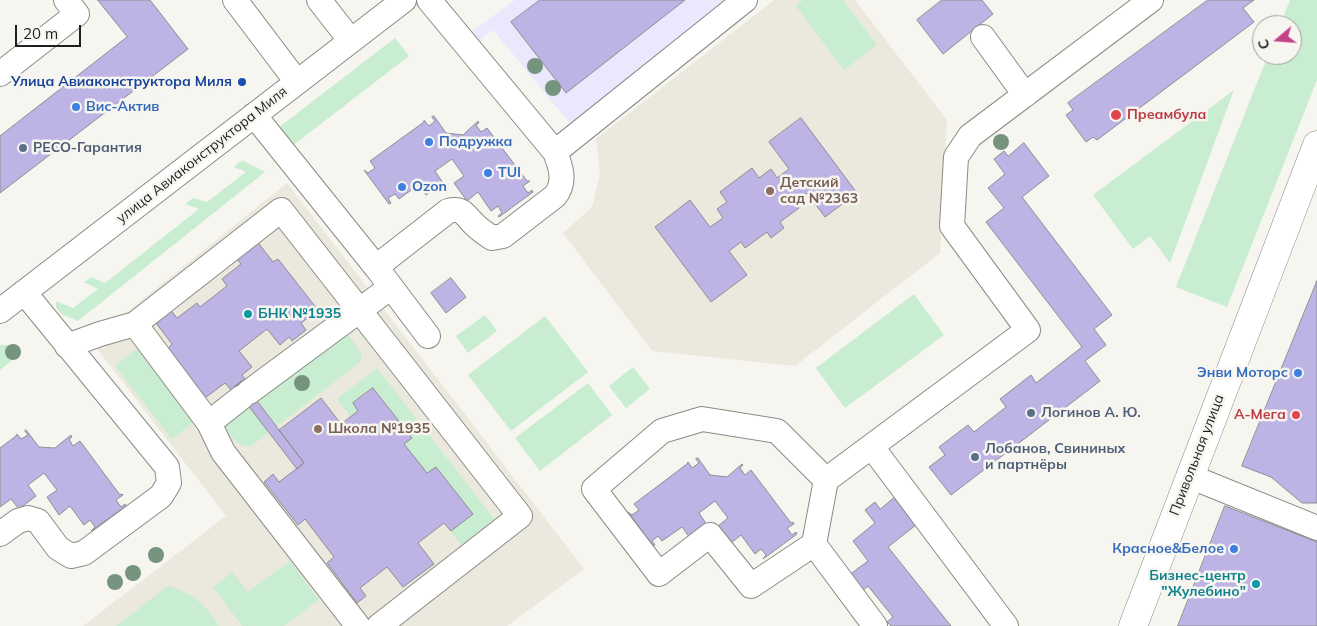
<!DOCTYPE html>
<meta charset="utf-8">
<style>
body{margin:0}
#map{position:relative;width:1317px;height:626px;overflow:hidden;background:#f6f5f0;font-family:Mulish,sans-serif}
canvas{display:block}
.north{position:absolute;left:1252px;top:15px;width:50px;height:50px;box-sizing:border-box;background:#f6f5f0;border:1px solid #a09f9c;border-radius:50%;rotate:252deg;font-size:14px;font-weight:700;line-height:20px;text-align:center;color:#1f1f1d}
.north::after{content:'';display:block;margin:auto;width:18px;height:22px;background:#c44288;clip-path:polygon(50% 0,100% 100%,50% 72%,0 100%)}
.scale{position:absolute;left:15px;top:25px;width:66px;height:22px;box-sizing:border-box;border:2px solid #1f1f1d;border-top:0;padding-left:6px;font-size:15px;line-height:18px;white-space:nowrap;color:#1f1f1d;-webkit-text-stroke:4px #f6f5f0;paint-order:stroke}
</style>
<div id="map">
<canvas width="1317" height="626"></canvas>
<div class="north">С</div>
<div class="scale">20 m</div>
</div>
<script>
const c = document.querySelector('canvas').getContext('2d');
c.lineJoin = 'round';
function fill(path, color) {
  c.fillStyle = color;
  c.fill(path, 'evenodd');
}
function stroke(path, color, width, dash) {
  c.strokeStyle = color;
  c.lineWidth = width;
  c.lineCap = dash ? 'butt' : 'round';
  c.setLineDash(dash || []);
  c.stroke(path);
}
function label(font, color, halo, rows, align = 'center') {
  c.font = font + ' Mulish,sans-serif';
  c.lineWidth = 5;
  c.setLineDash([]);
  c.textBaseline = 'middle';
  c.strokeStyle = halo;
  c.fillStyle = color;
  for (const [text, x, y, turn = 0] of rows) {
    c.save();
    c.translate(x, y);
    c.rotate((+turn || 0) * Math.PI / 180);
    c.textAlign = isNaN(turn) ? turn : align;
    if (halo) c.strokeText(text, 0, 0);
    c.fillText(text, 0, 0);
    c.restore();
  }
}
const commercial = new Path2D(`
 M515 0H730L572 126 493 30 477 42 470 33Z`);
const built = new Path2D(`
 M774 0H855L947 120 940 253 795 366 652 351 563 233 592 207 600 174 596 139Z
 M287 183 584 569 507 626H83L226 516 91 341Z`);
const green = new Path2D(`
 M803 0H843L877 45 844 70 796 6Z
 M1290 0H1317V80L1227 307 1176 287 1268 55H1292V25H1280Z
 M395 38 409 56 292 146 278 128Z
 M1234 90 1170 263 1150 236 1133 249 1093 195Z
 M244 161 265 172 78 321C69 317 54 314 56 301L73 308 98 289 84 282 91 277 105 283 199 209 185 204 193 198 207 202 246 172 234 167 239 162Z
 M914 294 944 335 845 408 816 368Z
 M485 315 497 331 468 353 456 336Z
 M545 316 588 372 511 431 468 375Z
 M346 332 362 354 360 362 251 446C237 449 232 436 224 426L227 415Z
 M0 345C9 344 14 347 19 355L0 370Z
 M137 349 194 422 172 439 115 366Z
 M633 367 650 389 626 408 609 386Z
 M377 368 498 524 465 550 451 531 472 514 436 467 427 473 404 444 412 438 374 388 353 403 358 411 351 417 337 399Z
 M588 383 612 415 540 471 515 438Z
 M290 561 319 600 284 626H242L213 587 232 572 248 592Z
 M168 586C191 592 207 605 219 626H116Z`);
const building = new Path2D(`
 M98 0H150L188 49 0 193V136L127 37Z
 M540 0H685L566 93 511 22Z
 M942 0H982L993 14 943 54 917 20Z
 M1208 0H1254L1243 8 1254 22 1097 140 1093 137 1086 142 1066 115 1073 110 1068 103Z
 M434 116 446 133 463 135 478 121 479 123 476 125 481 132 487 128 527 181H530L523 186 528 193 532 190 533 192 499 217 498 216 502 213 498 206 491 211 478 192 467 201 454 183 464 176 452 159 435 171 443 183 426 195 418 185 399 199 395 194 388 198 391 203 389 204 364 170 368 173 375 168 370 161 424 122V120L429 126 435 121 432 117Z
 M801 118 857 193 825 217 807 193 795 202 799 208 780 222 784 228 771 238 767 232 745 248 741 242 729 251 747 275 711 302 655 227 690 200 710 227 723 218 717 209 727 202 720 192 752 168 759 178 771 169 777 178 789 169 769 142Z
 M1024 143 1049 176 1022 197 1112 315 1094 329 1106 345 1085 361 1100 381 951 495 929 467 945 455 939 447 968 425 974 432 1006 407 1000 399 1031 375 1036 383 1082 347 986 222 1004 208 988 188 1005 174 994 159 1004 151 1008 156Z
 M253 236 273 262 278 259 318 310 301 323 306 330 292 341 289 337 280 345 267 329 239 351 252 367 242 375 245 379 231 390 225 383 205 398 167 349 172 344 153 319 169 308 177 318 197 303 200 307 227 286 222 279 241 264 232 252Z
 M451 278 466 297 446 313 431 293Z
 M1317 281V503H1302L1271 477 1242 466Z
 M242 381 304 463 297 469 234 387Z
 M373 388 412 438 404 444 427 473 436 467 473 514 451 531 444 523 418 543 434 564 403 587 387 567 360 588 366 596 357 603 327 563 334 557 305 519 298 525 264 482 273 474 279 482 304 463 279 430 321 398 341 424 358 411 353 403Z
 M26 430 39 447 55 448 71 435 72 437 69 439 73 446 80 441 120 495 121 494 123 495 116 500 121 507 125 504 126 506 91 531 95 527 90 520 84 525 70 506 59 515 47 497 57 490 44 473 28 485 36 496 19 509 11 499 0 507V448L16 436 17 434 21 439 28 435 25 431Z
 M698 458 710 475 727 477 742 464 743 465 740 468 745 475 751 470 791 523 793 522 794 524 787 528 792 535 796 532 797 534 763 559 766 555 761 549 755 554 741 535 731 543 718 526 728 518 715 501 699 513 707 525 690 538 682 527 662 541 658 536 652 541 655 545 653 546 628 512 632 515 639 510 634 504 687 464 688 462 692 468 699 463 696 459Z
 M894 498 916 525 888 547 951 626H891L887 622 893 617 868 586 862 591 849 575 868 561 853 541 875 523 865 510 875 502 880 509Z
 M1225 506 1317 542V626H1178Z`);
const minor = new Path2D(`
 M235 0 297 82
 M319 0 351 41
 M983 37 1025 95
 M0 74 77 14 66 0
 M254 115 376 267 428 336
 M555 152 745 0
 M376 267 448 211C464 207 465 216 475 225 480 230 486 234 492 238L503 236 555 196C566 182 561 167 555 152L429 0
 M0 311 404 0
 M135 324 209 423 223 452 358 626
 M67 346 100 334 135 324 281 210 520 516 379 626
 M249 392 391 287
 M209 423 242 397
 M872 447 1006 626
 M1189 476 1317 528
 M0 534 18 521 28 518 38 521 58 548 71 556 84 553 161 496 169 483 167 467 24 292
 M814 544 826 480
 M875 626 814 544 751 586 710 535 659 574 594 489 662 431 702 419 777 431 826 480 1028 330 952 226 956 157 970 136 1151 0`);
const major = new Path2D(`
 M1133 626 1317 145`);
const trees = [
 [535,66],
 [553,88],
 [1001,142],
 [13,352],
 [302,383],
 [156,555],
 [133,573],
 [115,582]
];
const markers = [
 [242,82,5,"#1a4fb4"],
 [76,107,5,"#3f7fe0"],
 [1116,115,6,"#e0444e"],
 [429,142,5,"#3f7fe0"],
 [23,148,5,"#5c6f8a"],
 [488,173,5,"#3f7fe0"],
 [402,187,5,"#3f7fe0"],
 [770,191,5,"#8d6e63"],
 [248,314,5,"#0f9aa8"],
 [1298,373,5,"#3f7fe0"],
 [1031,413,5,"#5c6f8a"],
 [1296,415,5,"#e0444e"],
 [318,429,5,"#8d6e63"],
 [975,457,5,"#5c6f8a"],
 [1234,549,5,"#3f7fe0"],
 [1256,584,5,"#0f9aa8"]
];
const transitNames = [
 ["Улица Авиаконструктора Миля",232,82]
];
const shopNames = [
 ["Вис-Актив",86,107],
 ["Подружка",439,142],
 ["TUI",498,173],
 ["Ozon",412,187],
 ["Энви Моторс",1288,373,"right"],
 ["Красное&Белое",1224,549,"right"]
];
const healthNames = [
 ["Преамбула",1127,115],
 ["А-Мега",1286,415,"right"]
];
const serviceNames = [
 ["РЕСО-Гарантия",33,148],
 ["Логинов А. Ю.",1041,413],
 ["Лобанов, Свининых",985,449],
 ["и партнёры",985,465]
];
const streetNames = [
 ["улица Авиаконструктора Миля",202,155,-38],
 ["Привольная улица",1197,455,-69]
];
const educationNames = [
 ["Детский",780,183],
 ["сад №2363",780,199],
 ["Школа №1935",328,429]
];
const cultureNames = [
 ["БНК №1935",258,314],
 ["Бизнес-центр",1246,576,"right"],
 ["\"Жулебино\"",1246,592,"right"]
];
fill(commercial, '#ebe8fe');
fill(built, '#ebe9dd');
fill(green, '#c8edd0');
fill(building, '#bdb3e4');
stroke(building, '#8e8d92', 1);
stroke(minor, '#8b8b86', 26);
stroke(major, '#8b8b86', 29);
stroke(minor, '#fff', 24);
stroke(major, '#fff', 28);
c.fillStyle = '#76937e';
for (const [x, y] of trees) {
  c.beginPath();
  c.arc(x, y, 8, 0, 2 * Math.PI);
  c.fill();
}
for (const [x, y, r, color] of markers) {
  const dot = new Path2D();
  dot.arc(x, y, r, 0, 2 * Math.PI);
  c.fillStyle = color;
  c.fill(dot);
  stroke(dot, '#f6f5f0', 2);
}
label('bold 14px', '#164399', '#f6f5f0', transitNames, 'right');
label('bold 14px', '#366cbe', '#f6f5f0', shopNames, 'left');
label('bold 14px', '#be3a42', '#f6f5f0', healthNames, 'left');
label('bold 14px', '#4e5e75', '#f6f5f0', serviceNames, 'left');
label('14px', '#1f1f1d', '#f6f5f0', streetNames);
label('bold 14px', '#785e54', '#f6f5f0', educationNames, 'left');
label('bold 14px', '#0d838f', '#f6f5f0', cultureNames, 'left');
</script>
